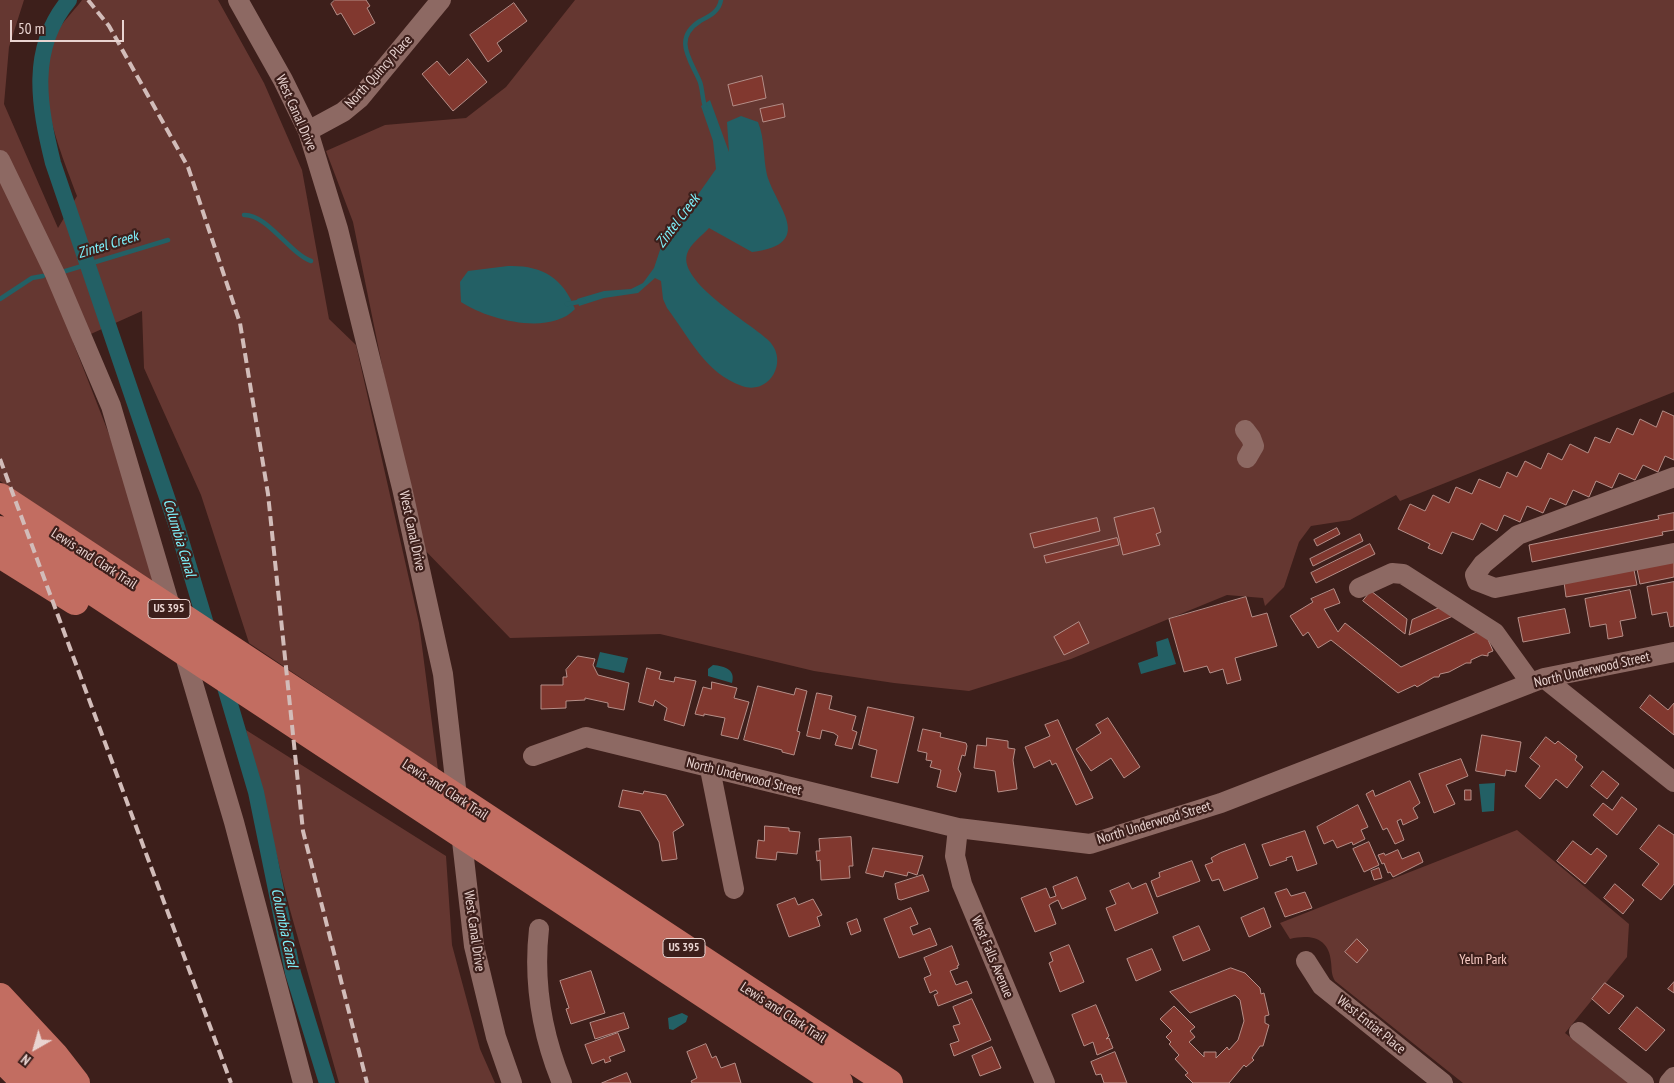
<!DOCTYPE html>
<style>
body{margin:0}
#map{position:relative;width:1674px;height:1083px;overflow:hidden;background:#3d1f1b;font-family:"PT Sans Narrow",sans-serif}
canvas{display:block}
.north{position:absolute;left:10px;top:1023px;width:50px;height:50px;-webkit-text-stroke:4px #3d1f1b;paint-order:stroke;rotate:218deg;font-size:14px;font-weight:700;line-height:20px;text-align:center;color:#e9d4d1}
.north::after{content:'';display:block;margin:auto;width:18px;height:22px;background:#e9d4d1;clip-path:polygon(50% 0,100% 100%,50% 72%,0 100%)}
.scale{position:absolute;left:10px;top:20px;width:114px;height:22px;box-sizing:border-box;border:2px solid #e9d4d1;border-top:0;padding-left:6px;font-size:15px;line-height:18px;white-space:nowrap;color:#e9d4d1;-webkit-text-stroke:4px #3d1f1b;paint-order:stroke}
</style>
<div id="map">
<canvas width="1674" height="1083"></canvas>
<div class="north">N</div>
<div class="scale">50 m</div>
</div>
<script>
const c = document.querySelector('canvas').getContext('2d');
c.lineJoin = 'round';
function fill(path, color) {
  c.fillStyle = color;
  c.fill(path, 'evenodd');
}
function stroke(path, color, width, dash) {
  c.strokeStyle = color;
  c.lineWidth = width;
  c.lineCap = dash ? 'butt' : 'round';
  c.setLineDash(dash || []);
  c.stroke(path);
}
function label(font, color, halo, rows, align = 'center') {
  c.font = font + ' "PT Sans Narrow",sans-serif';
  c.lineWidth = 4.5;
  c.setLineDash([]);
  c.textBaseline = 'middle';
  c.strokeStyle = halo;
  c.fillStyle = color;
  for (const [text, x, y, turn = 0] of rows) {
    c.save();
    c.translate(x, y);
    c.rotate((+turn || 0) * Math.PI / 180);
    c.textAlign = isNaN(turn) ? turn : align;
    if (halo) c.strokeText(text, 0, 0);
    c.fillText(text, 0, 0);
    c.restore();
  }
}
const green = new Path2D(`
 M0 0H24L9 47 4 104 58 228 77 196C59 146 31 86 56 34 62 22 74 11 82 0H218L264 83 302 170 329 319 356 345 419 623 438 770 249 643 201 495 144 368 142 311 73 342 139 511 159 586 0 481Z
 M575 0H1674V392L1400 501 1396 495 1350 520 1311 526 1299 542 1284 587 1265 606 1263 598 1227 595 1071 659 969 691 894 683 814 671 660 634 510 638 418 543 353 222 326 151 385 125 466 118 506 87Z
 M246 730 446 856 452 945 480 1049 495 1083H339L290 910Z
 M1517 830 1629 924 1627 957 1565 1033 1629 1083H1463L1335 981C1331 974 1332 970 1331 962 1329 938 1311 934 1290 939L1280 923Z`);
const water = new Path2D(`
 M710 100 729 152 727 122 741 116 758 122C765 139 763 158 767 175 776 207 817 244 752 252L709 228C702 236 690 244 687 254 678 282 750 323 767 339 791 360 769 396 742 386 705 373 689 337 667 308L663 299 661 281 655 278 638 293 604 298 579 306 577 299 604 291 631 289 643 283 654 268 661 247 716 169 713 141 701 106Z
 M508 266C541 265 563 277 575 309 550 336 488 320 461 302L460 282 468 271Z
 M1168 638 1176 664 1141 674 1138 663 1158 656 1156 642Z
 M600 652 628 658 624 673 596 667Z
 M713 665C725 666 736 670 732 683L708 676V669Z
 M1495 783 1494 811 1482 812 1479 784Z
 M682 1013 688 1016 686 1022 673 1030 669 1029 668 1018Z`);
const stream = new Path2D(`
 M706 109C702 100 703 91 700 82 691 60 672 39 700 21 709 16 719 12 721 0
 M244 215C267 214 290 254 311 261
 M59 273 168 240
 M0 299 32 278 43 276
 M567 304 584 301`);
const canal = new Path2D(`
 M69 0C28 49 39 106 53 163L177 527 209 634
 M222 677 256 792 293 973 327 1083`);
const building = new Path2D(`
 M335 0H366L370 6 367 8 375 23 354 35 341 13 337 15 331 4Z
 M514 3 527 21 497 43 502 51 488 62 470 35Z
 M468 59 487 82 453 111 422 74 437 61 449 75Z
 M762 76 766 98 733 106 728 85Z
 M783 104 785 117 763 122 760 109Z
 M1663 411 1674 416V460L1665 456 1658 472 1643 465 1635 480 1619 473 1612 488 1596 481 1589 497 1573 490 1566 505 1550 498 1543 513 1527 506 1520 522 1504 515 1497 531 1481 523 1473 540 1452 532 1442 554 1428 548 1430 544 1398 529 1410 504 1425 511 1433 495 1449 503 1456 487 1472 494 1479 479 1500 488 1507 472 1517 477 1525 461 1541 469 1548 453 1562 460 1570 444 1588 453 1595 437 1610 443 1617 428 1633 435 1640 419 1656 427Z
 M1154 508 1161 532 1156 534 1160 545 1123 555 1114 518Z
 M1674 513V530L1662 532 1663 535 1532 562 1529 545 1659 519 1658 516Z
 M1097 518 1100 531 1034 548 1030 534Z
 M1337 528 1340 534 1317 546 1314 540Z
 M1360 534 1363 541 1313 566 1310 559Z
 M1117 538 1119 545 1046 563 1044 556Z
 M1370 544 1375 554 1316 583 1311 573Z
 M1674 561V577L1640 584 1637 569Z
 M1634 570 1637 585 1566 597 1564 582Z
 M1674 582V626L1670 627 1667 612 1652 615 1647 587Z
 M1334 589 1340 603 1324 609 1338 632 1345 623 1401 667 1481 630 1486 635 1493 651 1488 653V656L1482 655 1471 660V663H1466L1449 672 1440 674 1439 677H1434L1417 687 1415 685 1398 693 1331 640 1318 648 1308 632 1303 636 1290 616 1313 602 1311 599Z
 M1630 590 1636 618 1620 621 1623 636 1608 639 1606 624 1590 627 1585 599Z
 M1371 591 1407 619 1405 634 1363 601Z
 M1246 597 1252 617 1267 613 1277 646 1235 658 1241 680 1227 684 1223 669 1210 673 1207 666 1184 672 1169 619Z
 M1439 608 1453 616 1409 635 1412 620Z
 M1565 609 1570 633 1523 642 1518 618Z
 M1079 622 1089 643 1064 655 1054 637Z
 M578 656 595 659 593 665 598 675 629 683 624 710 608 707V703L585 698V700L566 701V708L541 709V685H563V677H567L566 670Z
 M647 668 661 672 659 679 674 682 675 677 696 681 684 726 664 720 667 708 655 700 653 706 639 702Z
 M712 682 737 688 734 698 749 702 738 739 721 735 725 718 704 714V716L695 714 703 687 711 689Z
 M758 686 794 695 796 688 807 691 797 731 800 732 794 755 782 752V750L744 740Z
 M817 693 832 696 829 709 856 716 852 730 857 732 852 749 835 745 838 736 834 733 822 730 820 739 807 736Z
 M1650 695 1668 710 1674 703V735L1640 708Z
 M868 707 914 717 898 783 871 777 877 750 859 745Z
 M1108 718 1140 767 1124 778 1111 758 1091 771 1076 749 1101 733 1096 725Z
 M1058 720 1093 798 1076 805 1056 763 1052 765 1050 760 1034 768 1025 747 1050 736 1045 725Z
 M923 729 941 733 940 737 966 743 967 746 965 756 962 755 958 769 961 774 956 792 937 787 941 770 930 767 932 761 926 760 927 753 918 751Z
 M1482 735 1521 742 1516 772 1506 770 1505 776 1476 771Z
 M1546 737 1555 744 1558 741 1577 756 1575 760 1583 767 1567 788 1556 779 1540 799 1525 786 1540 766 1530 758Z
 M987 738 1008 741V748L1015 749 1013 760 1017 789 998 792 995 771 974 768 977 745 986 746Z
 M1461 759 1468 776 1446 785 1455 804 1434 813 1419 774Z
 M1603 771 1619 784 1607 799 1591 786Z
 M1410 781 1420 803 1413 808 1418 818 1403 825 1401 819 1397 821 1404 840 1395 844 1387 828 1383 830 1366 794 1373 790 1375 796Z
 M623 790 643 794 644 791 666 795 684 825 673 832 677 859 662 861 659 842 640 811 619 807Z
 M1465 790H1471V800H1465Z
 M1622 797 1637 809 1617 835 1593 815 1603 803 1612 810Z
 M1358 805 1368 827 1361 830 1365 839 1353 845 1352 842 1337 848 1333 840 1324 844 1317 827Z
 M1659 825 1674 835V884L1661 900 1642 885 1659 864 1640 849Z
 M765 826 789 828V831L800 832 797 854 777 852 776 860 756 858 758 840 764 841Z
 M1305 831 1317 864 1297 871 1292 856 1286 858 1287 860 1270 866 1262 845Z
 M851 837 853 866H849L850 878 821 880 820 860 817 861 816 851H820L819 839Z
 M1573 841 1591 855 1597 848 1607 856 1585 884 1557 861Z
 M1369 842 1379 865 1364 872 1353 849Z
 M1245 844 1258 878 1224 891 1219 879 1212 881 1205 865 1213 862 1211 858 1220 853Z
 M873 848 923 856 917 875 908 872 907 876 885 871 883 877 866 873Z
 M1398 850 1402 859 1419 852 1423 862 1393 877 1390 872 1388 873 1384 863 1382 864 1378 855 1384 853 1385 855Z
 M1192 861 1200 881 1157 897 1151 881 1160 877 1159 873Z
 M1379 868 1382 878 1374 880 1371 871Z
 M923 875 929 891 901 900 898 899 895 884Z
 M1077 877 1086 899 1062 909 1058 900 1052 903 1049 905 1056 924 1035 932 1021 898 1046 888 1050 898 1056 896 1053 887Z
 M1129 883 1132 889 1146 883 1158 913 1115 931 1106 908 1116 904 1110 891Z
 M1615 884 1634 900 1623 914 1604 898Z
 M1287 889 1291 896 1305 892 1312 908 1285 917 1275 893Z
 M795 898 798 905 813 899 822 915 817 917 820 926 789 937 777 905Z
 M911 908 918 924 910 927 913 935 930 928 937 945 899 958 884 919Z
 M1264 908 1271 927 1249 937 1241 918Z
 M857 919 861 931 851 935 847 923Z
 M1199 926 1210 950 1183 961 1173 937Z
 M1357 939 1368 950 1357 963 1345 952Z
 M1069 945 1084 982 1060 992 1049 963 1053 961 1050 953Z
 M952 946 959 965 957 966 958 968 950 971 956 985 967 981 972 993 938 1006 934 995 938 993 936 990 930 993 924 978 931 975 924 958Z
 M1152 949 1161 970 1136 981 1127 959Z
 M1231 968 1245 973 1260 988 1261 994 1264 993 1269 1015 1265 1016V1023L1269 1025 1263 1046H1260L1252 1058 1254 1060 1246 1067 1244 1065 1229 1083H1193L1185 1075 1188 1073 1175 1059 1179 1055 1169 1044 1171 1042 1166 1037 1172 1031 1160 1019 1174 1006 1195 1027 1190 1031 1195 1037 1189 1042 1204 1057V1052H1216V1058L1227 1047 1229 1050 1238 1040 1244 1021 1240 1000 1235 995 1190 1013 1170 992Z
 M591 971 605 1013 571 1024 566 1009 569 1008 560 981Z
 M1674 982V993L1668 989Z
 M1605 983 1624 996 1609 1014 1592 999Z
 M972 999 991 1040 954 1056 950 1044 959 1041 953 1026 960 1024 953 1007Z
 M1096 1005 1109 1036 1106 1039 1109 1038 1113 1048 1097 1055 1093 1042 1084 1046 1072 1015Z
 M1637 1007 1665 1030 1646 1051 1619 1029Z
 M624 1013 629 1028 595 1039 590 1023Z
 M618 1033 625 1051 609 1057 611 1061 605 1063 604 1059 592 1064 585 1045Z
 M706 1044 712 1058 716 1056 721 1068 735 1063 741 1083H692L691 1081 697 1078 687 1052Z
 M992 1047 1001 1068 980 1076 972 1056Z
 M1115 1052 1127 1083H1104L1101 1074 1096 1075 1091 1062Z
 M627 1073 631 1083H602Z`);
const minor = new Path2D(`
 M238 0 283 80 308 131 338 229 402 488 443 674 474 946 496 1037 512 1083
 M308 131 343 112 360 98 441 0
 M0 160 55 274 111 406 173 616
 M1245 430 1251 438 1254 446 1247 458
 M1674 477 1518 535 1483 564 1475 575 1477 581 1495 588 1674 553
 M1359 588 1392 573 1403 574 1495 633 1531 683
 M182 646 234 822 303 1083
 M1544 678 1674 782
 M533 756 586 737 958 828 1090 844 1221 803 1544 678 1674 652
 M710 769 734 889
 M958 828 955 856 962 884 1045 1083
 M539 929C533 982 542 1034 562 1083
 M1306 961 1322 986 1443 1083
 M1579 1032 1644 1083
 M1669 1083 1674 1077`);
const highway = new Path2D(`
 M0 497 889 1083
 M0 530 839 1083
 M0 554 75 601
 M0 997 55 1056 76 1083
 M0 1028 49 1076
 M0 1057 26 1083`);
const rail = new Path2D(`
 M88 0 109 26 188 167 240 323 268 494 303 831 367 1083
 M0 459 231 1083`);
const shields = [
 [169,609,42],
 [684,948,42]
];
const shieldNames = [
 ["US 395",169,609],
 ["US 395",684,948]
];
const streetNames = [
 ["North Quincy Place",379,72,-48],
 ["West Canal Drive",296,113,66],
 ["West Canal Drive",412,531,78],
 ["Lewis and Clark Trail",94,559,33],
 ["North Underwood Street",1592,670,-13],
 ["North Underwood Street",744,777,14],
 ["Lewis and Clark Trail",445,790,33],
 ["North Underwood Street",1154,823,-17],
 ["West Canal Drive",474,931,82],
 ["West Falls Avenue",992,957,67],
 ["Lewis and Clark Trail",783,1013,33],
 ["West Entiat Place",1371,1025,39]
];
const parkNames = [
 ["Yelm Park",1483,960]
];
const waterNames = [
 ["Zintel Creek",678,221,-53],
 ["Zintel Creek",108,245,-17],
 ["Columbia Canal",179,538,73],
 ["Columbia Canal",284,928,78]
];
fill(green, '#653731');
fill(water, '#236065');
stroke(stream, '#236065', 4.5);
stroke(canal, '#236065', 16);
fill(building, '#81382f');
stroke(building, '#b58e88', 1);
stroke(minor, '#8d6963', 20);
stroke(highway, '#c26d61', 28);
stroke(rail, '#d2bcb9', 4, [10, 5]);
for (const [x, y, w] of shields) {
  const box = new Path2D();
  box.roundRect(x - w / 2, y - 9.5, w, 19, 4);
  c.fillStyle = '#3d1f1b';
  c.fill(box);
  stroke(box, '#e9d4d1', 1);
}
label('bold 12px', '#e9d4d1', null, shieldNames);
label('14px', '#e9d4d1', '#3d1f1b', streetNames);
label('14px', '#f8cac3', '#3d1f1b', parkNames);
label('italic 15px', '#7ef3fd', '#3d1f1b', waterNames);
</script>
